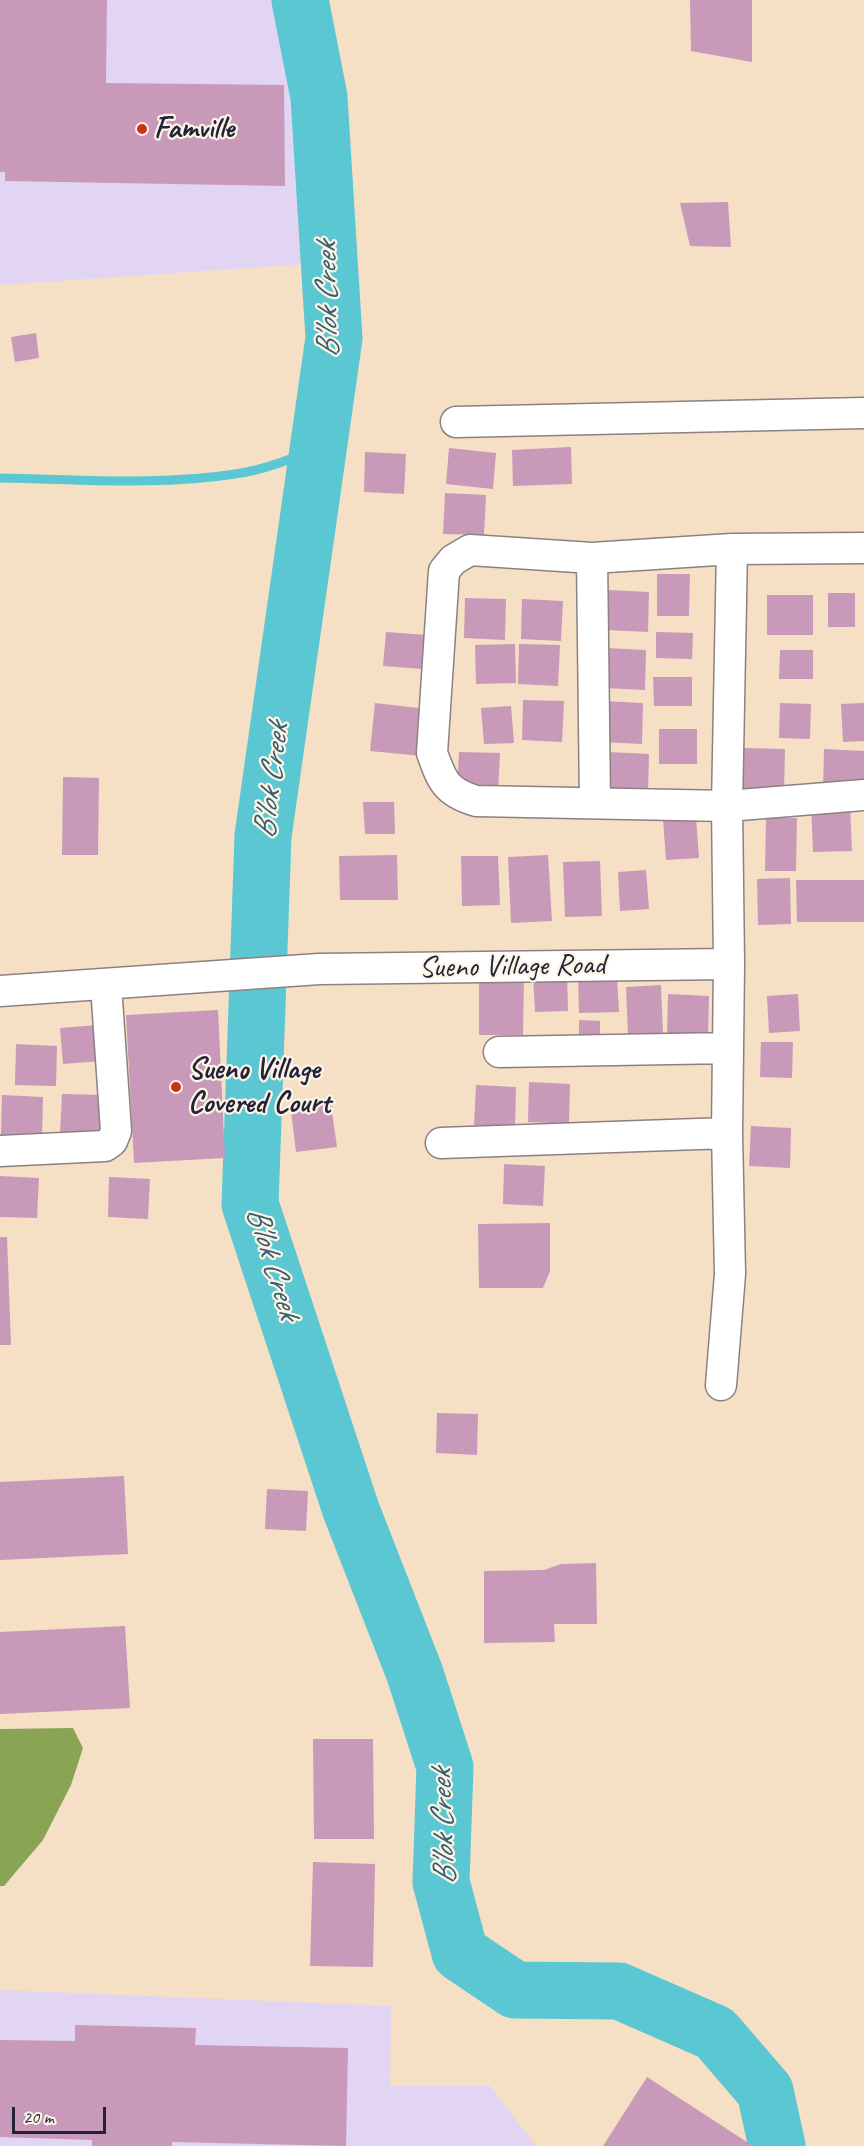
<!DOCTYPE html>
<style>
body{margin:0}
#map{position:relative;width:864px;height:2146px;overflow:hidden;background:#f5e0c5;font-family:Caveat,sans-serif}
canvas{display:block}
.scale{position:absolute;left:12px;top:2107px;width:94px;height:27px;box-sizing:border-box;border:3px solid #22223b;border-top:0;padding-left:8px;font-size:18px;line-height:21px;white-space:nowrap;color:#22223b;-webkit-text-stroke:4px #fcf5e5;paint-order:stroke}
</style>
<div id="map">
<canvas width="864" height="2146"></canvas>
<div class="scale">20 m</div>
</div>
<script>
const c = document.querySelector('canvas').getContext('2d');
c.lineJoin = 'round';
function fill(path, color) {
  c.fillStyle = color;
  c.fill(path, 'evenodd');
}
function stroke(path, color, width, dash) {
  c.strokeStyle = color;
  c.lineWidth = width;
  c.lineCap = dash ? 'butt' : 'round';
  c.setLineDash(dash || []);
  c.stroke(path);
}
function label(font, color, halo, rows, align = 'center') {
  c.font = font + ' Caveat,sans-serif';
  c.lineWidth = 4.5;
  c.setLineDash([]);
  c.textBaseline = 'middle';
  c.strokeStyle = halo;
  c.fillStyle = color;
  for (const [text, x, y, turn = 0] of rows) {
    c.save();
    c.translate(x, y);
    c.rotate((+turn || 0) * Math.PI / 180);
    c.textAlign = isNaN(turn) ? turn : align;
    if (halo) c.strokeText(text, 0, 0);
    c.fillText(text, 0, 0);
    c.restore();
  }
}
const built = new Path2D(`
 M0 0H277L279 17 312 85 320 263 0 285Z
 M0 1990 391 2006 390 2086H490L536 2146H0Z`);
const forest = new Path2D(`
 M73 1728 83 1748 71 1785 43 1840 4 1886H0V1729Z`);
const stream = new Path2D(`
 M0 478C78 479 158 486 235 474 264 470 291 459 318 448`);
const river = new Path2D(`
 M300 0 319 97 334 338 263 836 250 1204 351 1510 415 1674 445 1767 441 1882 460 1953 515 1990 619 1991 715 2033 765 2091 777 2146`);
const building = new Path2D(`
 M0 0H107L106 83 284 85 285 186 5 181V172H0Z
 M690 0H752V62L691 51Z
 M728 202 731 247 690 246 680 203Z
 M36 333 39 358 15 362 11 337Z
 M571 447 572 484 513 486 512 450Z
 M449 448 496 453 493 489 446 484Z
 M365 452 406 454 404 494 364 492Z
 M445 493 486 495 484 535 443 534Z
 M657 574H690L689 616H657Z
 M608 590 649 592 648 632 607 630Z
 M828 593H855V627H828Z
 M767 595H813V635H767Z
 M465 598 506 599 505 640 464 638Z
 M522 599 563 601 561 641 521 639Z
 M386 632 426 635 423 669 383 666Z
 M656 632 693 633 692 659 656 658Z
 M515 644 516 683 476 684 475 645Z
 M519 644 560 645 558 686 518 684Z
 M605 648 646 650 645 690 604 688Z
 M780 650H813V679H779Z
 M653 677H692V706H654Z
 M523 700 564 701 562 742 522 740Z
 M603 701 643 703 642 744 601 742Z
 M375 703 427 709 422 756 370 751Z
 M780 703 811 704 810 739 779 738Z
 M864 703V741L843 742 841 704Z
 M511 706 514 743 484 744 481 708Z
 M659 729H697V764H659Z
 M744 748 785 749 784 790 743 788Z
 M824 749 864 751V791L823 790Z
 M459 752 500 753 498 794 457 791Z
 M608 752 649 754 648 794 607 792Z
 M63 777 99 778 98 855H62Z
 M363 802H394L395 834H365Z
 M811 803H850L852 851 813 852Z
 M696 818 699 858 666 860 663 819Z
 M766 818H797L796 871H765Z
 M397 855 398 900H340L339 856Z
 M548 855 552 921 511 923 508 857Z
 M461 856H498L500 905 462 906Z
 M600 861 602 916 565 917 563 862Z
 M646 870 649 909 620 911 618 872Z
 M790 878 791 924 758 925 757 879Z
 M796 880H864V922H797Z
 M567 974 568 1011 535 1012 533 975Z
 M479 975H524L523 1035H479Z
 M617 976 619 1012 579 1013 578 977Z
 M661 985 663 1033 628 1034 626 987Z
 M668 994 709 996 708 1036 667 1034Z
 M798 994 800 1031 769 1033 767 996Z
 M218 1010 225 1158 134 1163 126 1015Z
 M579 1020 600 1021V1042L579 1041Z
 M98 1025 101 1061 63 1064 60 1028Z
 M761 1042H793L792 1078 760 1077Z
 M16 1044 57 1046 56 1086 15 1085Z
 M529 1082 570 1084 569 1124 528 1122Z
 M476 1085 516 1087 515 1127 474 1125Z
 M62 1094 103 1095 101 1136 60 1134Z
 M2 1095 43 1097 42 1137 1 1135Z
 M330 1098 337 1147 296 1152 290 1103Z
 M751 1126 791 1128 790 1168 749 1166Z
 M504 1164 545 1166 543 1206 503 1204Z
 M0 1176 39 1178 37 1218 0 1217Z
 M109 1177 150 1179 148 1219 108 1217Z
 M550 1223V1271L543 1288H479L478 1224Z
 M0 1237H7L11 1345H0Z
 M437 1413 478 1414 477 1455 436 1453Z
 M124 1476 128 1554 0 1560V1482Z
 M267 1489 308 1491 306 1531 265 1529Z
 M596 1563 597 1624H554L555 1642 484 1643V1571L544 1570 561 1564Z
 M125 1626 130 1708 0 1714V1632Z
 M313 1739H373L374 1839H314Z
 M313 1862 375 1864 373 1967 310 1966Z
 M75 2025 196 2028 195 2045 348 2048 346 2146 172 2142V2146H92V2140L0 2137V2040L75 2041Z
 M647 2077 753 2146H603Z`);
const street = new Path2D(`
 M456 422 864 413
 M732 549 727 806 476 801C446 792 442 781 432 753L444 571 453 560 470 550 592 558 732 549 864 548
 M592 558 595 803
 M0 991 319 969 729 964
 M499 1052 728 1048
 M441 1143 727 1133
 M0 1151 105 1146 112 1141 116 1131 106 985
 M721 1385 730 1274 727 1133 729 964 727 806 864 795`);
const markers = [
 [142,129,6,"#c8321e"],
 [176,1087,6,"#c8321e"]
];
const poiNames = [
 ["Famville",154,129],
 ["Sueno Village",188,1070],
 ["Covered Court",188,1104]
];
const streetNames = [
 ["Sueno Village Road",512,967,-1]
];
const waterNames = [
 ["B'lok Creek",328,300,-91],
 ["B'lok Creek",272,781,-83],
 ["B'lok Creek",272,1263,73],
 ["B'lok Creek",444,1827,-92]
];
fill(built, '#e2d4f3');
fill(forest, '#8aa455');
stroke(stream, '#5bc7d3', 9);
stroke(river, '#5bc7d3', 57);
fill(building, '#c899b8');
stroke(street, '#8c8180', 33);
stroke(street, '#fff', 30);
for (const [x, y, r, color] of markers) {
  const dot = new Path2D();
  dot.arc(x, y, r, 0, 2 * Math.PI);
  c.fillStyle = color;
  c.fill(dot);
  stroke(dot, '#fcf5e5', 2);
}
label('bold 30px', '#22223b', '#fcf5e5', poiNames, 'left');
label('30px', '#22223b', '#fcf5e5', streetNames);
label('italic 32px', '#365c70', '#fcf5e5', waterNames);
</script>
